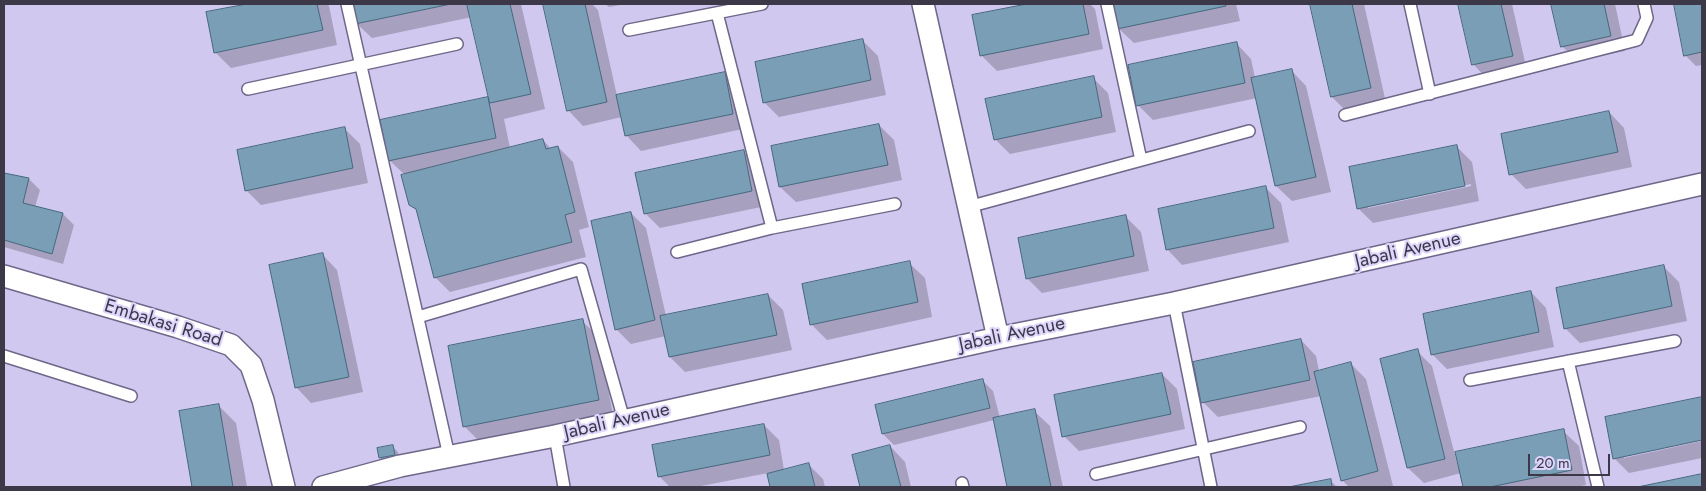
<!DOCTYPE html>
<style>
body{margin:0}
#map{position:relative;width:1706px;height:491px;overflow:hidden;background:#d1c8ef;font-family:Jost,sans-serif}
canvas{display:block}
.frame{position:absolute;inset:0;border:5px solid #3c3847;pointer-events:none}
.scale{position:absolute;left:1528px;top:454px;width:82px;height:22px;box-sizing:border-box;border:2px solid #3c3847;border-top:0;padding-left:6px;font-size:15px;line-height:18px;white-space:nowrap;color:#3c3847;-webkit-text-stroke:4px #ded5fc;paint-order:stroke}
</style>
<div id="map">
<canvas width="1706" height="491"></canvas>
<div class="frame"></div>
<div class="scale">20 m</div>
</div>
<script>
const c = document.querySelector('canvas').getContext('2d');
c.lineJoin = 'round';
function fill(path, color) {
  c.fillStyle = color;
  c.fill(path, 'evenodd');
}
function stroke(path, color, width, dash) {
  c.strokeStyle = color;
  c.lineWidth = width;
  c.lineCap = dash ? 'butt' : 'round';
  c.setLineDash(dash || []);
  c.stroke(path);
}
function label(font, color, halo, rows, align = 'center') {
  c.font = font + ' Jost,sans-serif';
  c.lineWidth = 4;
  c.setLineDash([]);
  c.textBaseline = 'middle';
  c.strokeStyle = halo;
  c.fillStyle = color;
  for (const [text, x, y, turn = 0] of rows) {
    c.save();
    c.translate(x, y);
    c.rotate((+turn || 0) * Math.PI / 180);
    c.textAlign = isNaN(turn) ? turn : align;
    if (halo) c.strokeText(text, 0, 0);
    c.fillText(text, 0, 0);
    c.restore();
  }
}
const shadow = new Path2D(`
 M253 4H327L329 6 337 45 231 68 216 53 208 13Z
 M353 4H521L545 109 504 119 510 148 543 140 551 149 558 147 573 162 589 227 579 230 586 257 450 292 435 277 418 212 410 204 405 175 389 160 381 121 490 98 472 17 372 38 356 23Z
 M544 4H592L598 10 617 96 724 74 740 89 747 128 641 151 626 135 622 117 583 126 568 110Z
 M605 4H626L609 7Z
 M1033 4H1090L1095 9 1103 49 997 71 982 56 974 16Z
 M1113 4H1236L1240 21 1134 43 1118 28Z
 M1311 4H1364L1386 103 1347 112 1332 97Z
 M1460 4H1512L1527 71 1488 80 1473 64Z
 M1553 4H1615L1625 51 1577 61 1562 46Z
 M1675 4H1702V65L1696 66 1685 55Z
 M863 41 878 56 886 95 779 117 764 102Z
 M1236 43 1251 59 1255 78 1291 70 1306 86 1331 192 1292 201 1276 186 1257 98 1153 120 1138 105Z
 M1093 78 1108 93 1116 132 1010 154 995 139Z
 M1609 112 1624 128 1632 167 1526 189 1511 174Z
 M879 125 894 140 902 180 796 202 780 187 773 147Z
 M345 129 360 144 368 183 261 205 246 190Z
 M1456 146 1472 162 1479 201 1373 223 1358 208ZM1471 184V186L1368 208V205Z
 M743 151 758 167 766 206 660 228 645 213Z
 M4 175 29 179 40 190 35 207 63 214 74 225 63 264 4 247Z
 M1266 188 1281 203 1289 242 1182 265 1167 249Z
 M631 213 646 228 666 316 768 295 783 310 792 350 685 372 670 357 666 336 631 344 616 329Z
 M1126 217 1141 232 1149 271 1042 293 1027 278Z
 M322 254 337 270 363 392 311 403 296 387Z
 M909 263 925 278 932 317 827 340 811 324Z
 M1664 267 1679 282 1687 321 1580 343 1565 328Z
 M1531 292 1546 308 1554 347 1447 369 1432 354Z
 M582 321 598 336 613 415 480 442 464 426Z
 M1301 340 1316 356 1319 371 1351 364 1366 379 1393 486 1349 487 1342 480 1321 396 1218 417 1203 402Z
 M1417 351 1432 366 1458 467 1563 431 1579 446 1586 485 1577 487H1464L1461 473 1424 483 1408 468Z
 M1162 374 1177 389 1185 429 1079 451 1064 436Z
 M982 380 993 391 1000 418 1034 411 1050 426 1063 487H1009L994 420 894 445 883 434Z
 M1702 398V439L1624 455V458L1702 441V458L1629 473 1614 458 1606 418Z
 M218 405 236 423 247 487H193L180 412Z
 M764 425 779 440 784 470 808 464 823 479 825 487H771L768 473 696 487H670L659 476Z
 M392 446 398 452 400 461 386 463 380 458 378 449Z
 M890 446 905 462 911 487H861L854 455Z
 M1702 475V487H1644Z
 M1330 480 1337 487H1295Z`);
const building = new Path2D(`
 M247 4H317L323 30 214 53 206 12Z
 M351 4H451L355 24Z
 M467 4H510L531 94 490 103Z
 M543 4H585L607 102 567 111Z
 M1027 4H1083L1089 34 980 56 972 15Z
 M1112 4H1225L1226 6 1117 29Z
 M1310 4H1352L1371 88 1331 97Z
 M1458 4H1501L1513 56 1472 65Z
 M1551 4H1604L1611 36 1561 47Z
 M1674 4H1702V52L1684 56Z
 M863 39 871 80 763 103 755 62Z
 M1237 42 1245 83 1136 106 1128 65Z
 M1292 69 1316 177 1275 186 1251 78Z
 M725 72 733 114 625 136 616 95Z
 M1094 76 1102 117 994 140 985 99Z
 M488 97 496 138 388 161 380 120Z
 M1609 111 1618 152 1509 175 1501 134Z
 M879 124 888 165 779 187 771 146Z
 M345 127 353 168 245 191 237 150Z
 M543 139 546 149 558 146 575 212 565 215 572 242 434 278 416 209 409 205 401 175Z
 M1457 145 1465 186 1357 209 1349 167Z
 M744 150 752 191 644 214 635 173Z
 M4 173 29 178 23 203 63 213 52 254 4 240Z
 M1266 186 1274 228 1166 250 1158 209Z
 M631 212 655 320 615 330 591 221Z
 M1126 215 1134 256 1026 279 1018 238Z
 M323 253 349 377 295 388 269 265Z
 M910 261 918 302 810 325 802 284Z
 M1664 265 1672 306 1564 329 1556 288Z
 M1531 291 1539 332 1431 355 1423 314Z
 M768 294 777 335 669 357 660 316Z
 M583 319 599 400 463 427 448 346Z
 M1301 339 1310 380 1201 403 1193 362Z
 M1418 349 1445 459 1407 468 1380 359Z
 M1351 362 1378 471 1341 481 1314 372Z
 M1162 373 1171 414 1062 437 1054 395Z
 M983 379 990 408 882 434 875 405Z
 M1702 397V440L1613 459 1605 417Z
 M219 404 233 487H192L179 411Z
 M1035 409 1051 487H1007L993 418Z
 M764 424 770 455 658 477 652 445Z
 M1564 429 1572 470 1490 487H1463L1455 452Z
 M393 445 395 455 379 458 377 448Z
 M890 445 901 487H860L852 455Z
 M809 463 815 487H770L767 474Z
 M1702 474V487H1638Z
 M1331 479 1332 487H1289Z`);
const lane = new Path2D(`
 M347 4 449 456
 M1107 4 1141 160
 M1410 4 1430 94
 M717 13 772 228
 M629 30 762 4
 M248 89 457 44
 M1345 115 1637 40 1647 18 1644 4
 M968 207 1249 131
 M677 252 772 228 895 204
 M1174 303 1211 487
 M418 317 581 269 624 420
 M4 356 131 396
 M1568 361 1598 487
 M1470 380 1675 341
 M555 436 564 487
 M1096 474 1300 427
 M962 483 963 487`);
const street = new Path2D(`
 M923 4 998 338
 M4 276 178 327 231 345 251 365 263 400 284 487
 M323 487 400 466 555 436 998 338 1174 303 1702 184`);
const streetNames = [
 ["Jabali Avenue",1408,251,-13],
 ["Embakasi Road",163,324,17],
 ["Jabali Avenue",1012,335,-12],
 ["Jabali Avenue",617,422,-13]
];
fill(shadow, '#0003');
fill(building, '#799eb5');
stroke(building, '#45687e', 1);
stroke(lane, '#6f6789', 14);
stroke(street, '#6f6789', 24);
stroke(lane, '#fff', 11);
stroke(street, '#fff', 21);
label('19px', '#3c3847', '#ded5fc', streetNames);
</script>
